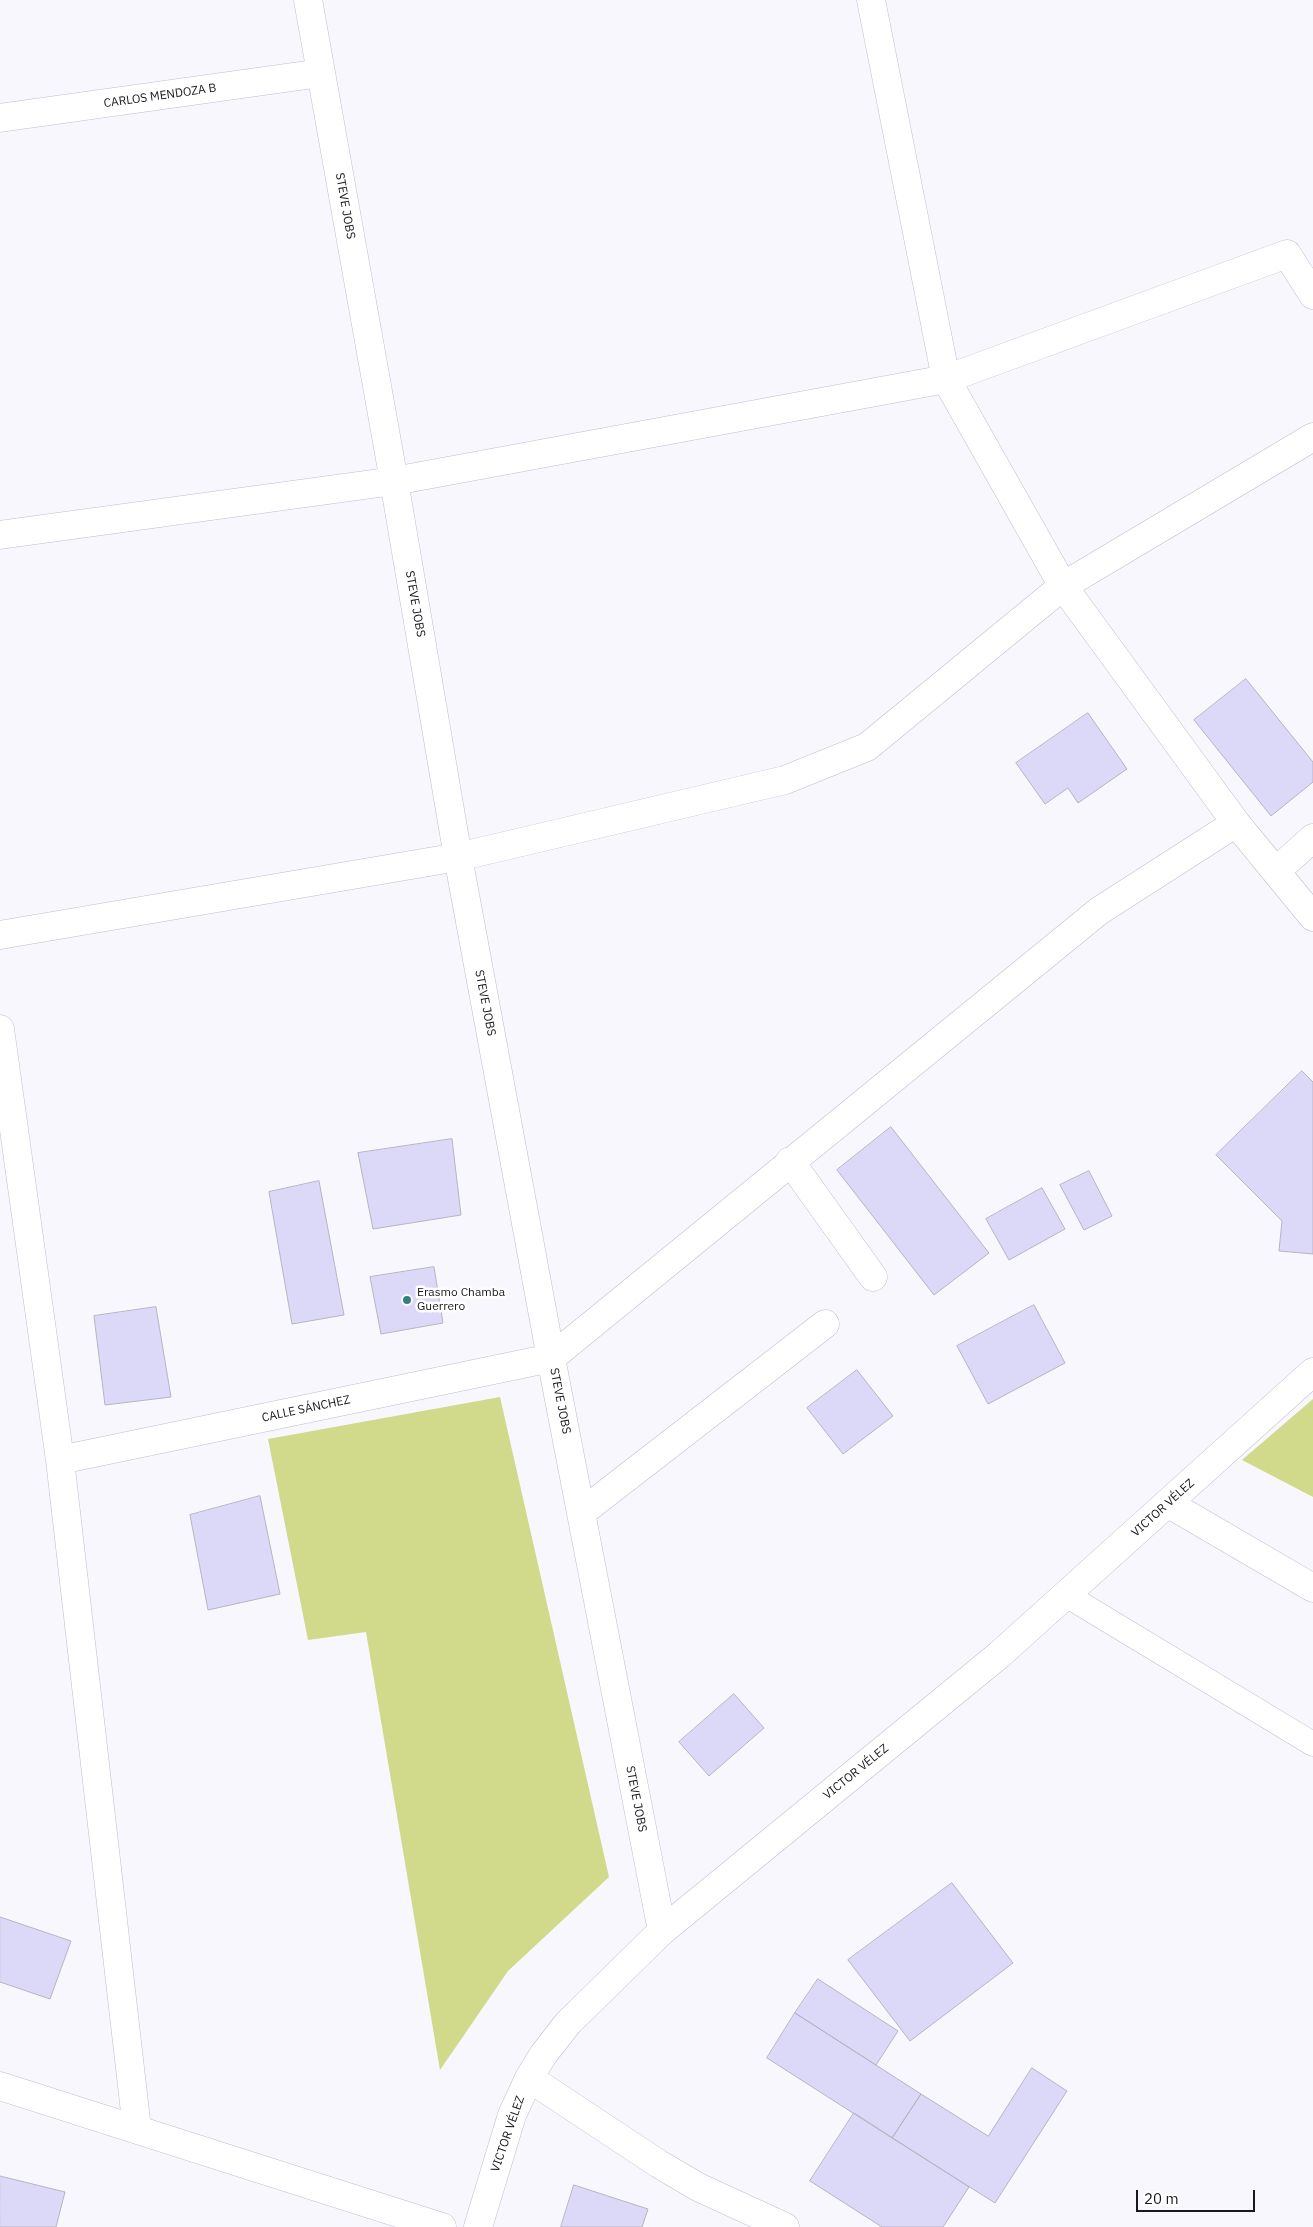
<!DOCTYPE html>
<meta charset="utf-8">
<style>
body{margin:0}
#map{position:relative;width:1313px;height:2227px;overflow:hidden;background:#f8f7fe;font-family:"IBM Plex Sans",sans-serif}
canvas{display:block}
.scale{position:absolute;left:1136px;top:2190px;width:119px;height:22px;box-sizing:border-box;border:2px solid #18181d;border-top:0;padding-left:6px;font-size:15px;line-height:18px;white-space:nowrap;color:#18181d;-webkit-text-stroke:4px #fff;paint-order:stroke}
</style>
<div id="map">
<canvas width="1313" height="2227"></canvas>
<div class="scale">20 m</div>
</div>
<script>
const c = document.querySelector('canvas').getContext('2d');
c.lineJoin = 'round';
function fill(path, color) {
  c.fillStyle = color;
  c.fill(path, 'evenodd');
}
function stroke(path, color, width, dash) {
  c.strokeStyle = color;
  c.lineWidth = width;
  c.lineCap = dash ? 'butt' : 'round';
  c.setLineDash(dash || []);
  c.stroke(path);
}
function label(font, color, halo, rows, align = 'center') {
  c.font = font + ' "IBM Plex Sans",sans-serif';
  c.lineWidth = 5;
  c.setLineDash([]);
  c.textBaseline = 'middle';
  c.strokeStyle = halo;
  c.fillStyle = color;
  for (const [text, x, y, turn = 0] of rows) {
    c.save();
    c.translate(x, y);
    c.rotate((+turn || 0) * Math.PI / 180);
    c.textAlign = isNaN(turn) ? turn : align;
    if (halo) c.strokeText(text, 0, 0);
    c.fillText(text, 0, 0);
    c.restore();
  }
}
const green = new Path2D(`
 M500 1397 609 1877 508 1971 440 2070 366 1632 308 1640 268 1439Z
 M1313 1399V1497L1242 1460Z`);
const building = new Path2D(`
 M1246 679 1313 762V782L1271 816 1194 720Z
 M1088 713 1127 769 1078 803 1068 788 1045 804 1016 763Z
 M1302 1071 1313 1082V1254L1279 1251 1282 1221 1216 1155Z
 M891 1127 989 1253 934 1295 837 1170Z
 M452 1139 461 1215 373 1229 358 1153Z
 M1089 1171 1112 1216 1084 1230 1060 1185Z
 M319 1181 344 1315 292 1324 269 1192Z
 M1042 1188 1065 1229 1009 1260 986 1219Z
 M434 1267 443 1323 381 1334 370 1277Z
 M1034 1305 1065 1363 988 1404 957 1346Z
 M156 1307 171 1397 105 1405 94 1316Z
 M857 1370 893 1416 843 1454 807 1408Z
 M260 1496 280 1594 208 1610 190 1515Z
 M734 1694 764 1728 709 1776 679 1742Z
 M952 1883 1013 1963 910 2041 848 1960Z
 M0 1917 71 1941 50 1999 0 1982Z
 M818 1979 898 2031 876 2065 795 2013Z
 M795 2013 921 2094 892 2138 767 2058Z
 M1032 2068 1067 2091 995 2203 892 2138 921 2094 988 2136Z
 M854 2113 969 2187 943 2227H882L810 2181Z
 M0 2176 65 2192 56 2227H0Z
 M574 2185 648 2209 642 2227H561Z`);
const lane = new Path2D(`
 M1066 1595 1313 1744`);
const street = new Path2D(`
 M308 0 394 481 458 857 551 1358 662 1931
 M871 0 946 379 1063 586 1236 823 1313 917
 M0 118 321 73
 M0 535 394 481 946 379 1287 254 1313 295
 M1276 871 1313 838
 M0 935 458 857 785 780 867 747 1063 586 1313 437
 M0 1029 60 1460 137 2129
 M790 1161 873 1277
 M60 1460 551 1358 1099 911 1236 823
 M1169 1504 1313 1588
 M581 1513 825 1324
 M529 2078 659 2164 698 2187 785 2227
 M0 2086 442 2227
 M478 2227 512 2115 529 2078 543 2055 568 2023 662 1931 999 1655 1313 1372`);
const markers = [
 [407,1300,5,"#367f80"]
];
const streetNames = [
 ["CARLOS MENDOZA B",160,96,-8],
 ["STEVE JOBS",345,206,80],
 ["STEVE JOBS",415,604,80],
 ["STEVE JOBS",485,1003,79],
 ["STEVE JOBS",560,1401,79],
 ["CALLE SÁNCHEZ",306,1409,-12],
 ["VICTOR VÉLEZ",1163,1508,-42],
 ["VICTOR VÉLEZ",856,1772,-39],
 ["STEVE JOBS",636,1799,79],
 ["VICTOR VÉLEZ",508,2134,-71]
];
const poiNames = [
 ["Erasmo Chamba",417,1293],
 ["Guerrero",417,1307]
];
fill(green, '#d0da8a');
fill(building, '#dcd8f7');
stroke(building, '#b6b4c3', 1);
stroke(lane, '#c0becd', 25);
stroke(street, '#c0becd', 29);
stroke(lane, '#fff', 24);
stroke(street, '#fff', 28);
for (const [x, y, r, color] of markers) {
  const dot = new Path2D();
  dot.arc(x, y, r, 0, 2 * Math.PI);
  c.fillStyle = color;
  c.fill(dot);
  stroke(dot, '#fff', 2);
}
label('12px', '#18181d', '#fff', streetNames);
label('12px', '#18181d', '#fff', poiNames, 'left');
</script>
